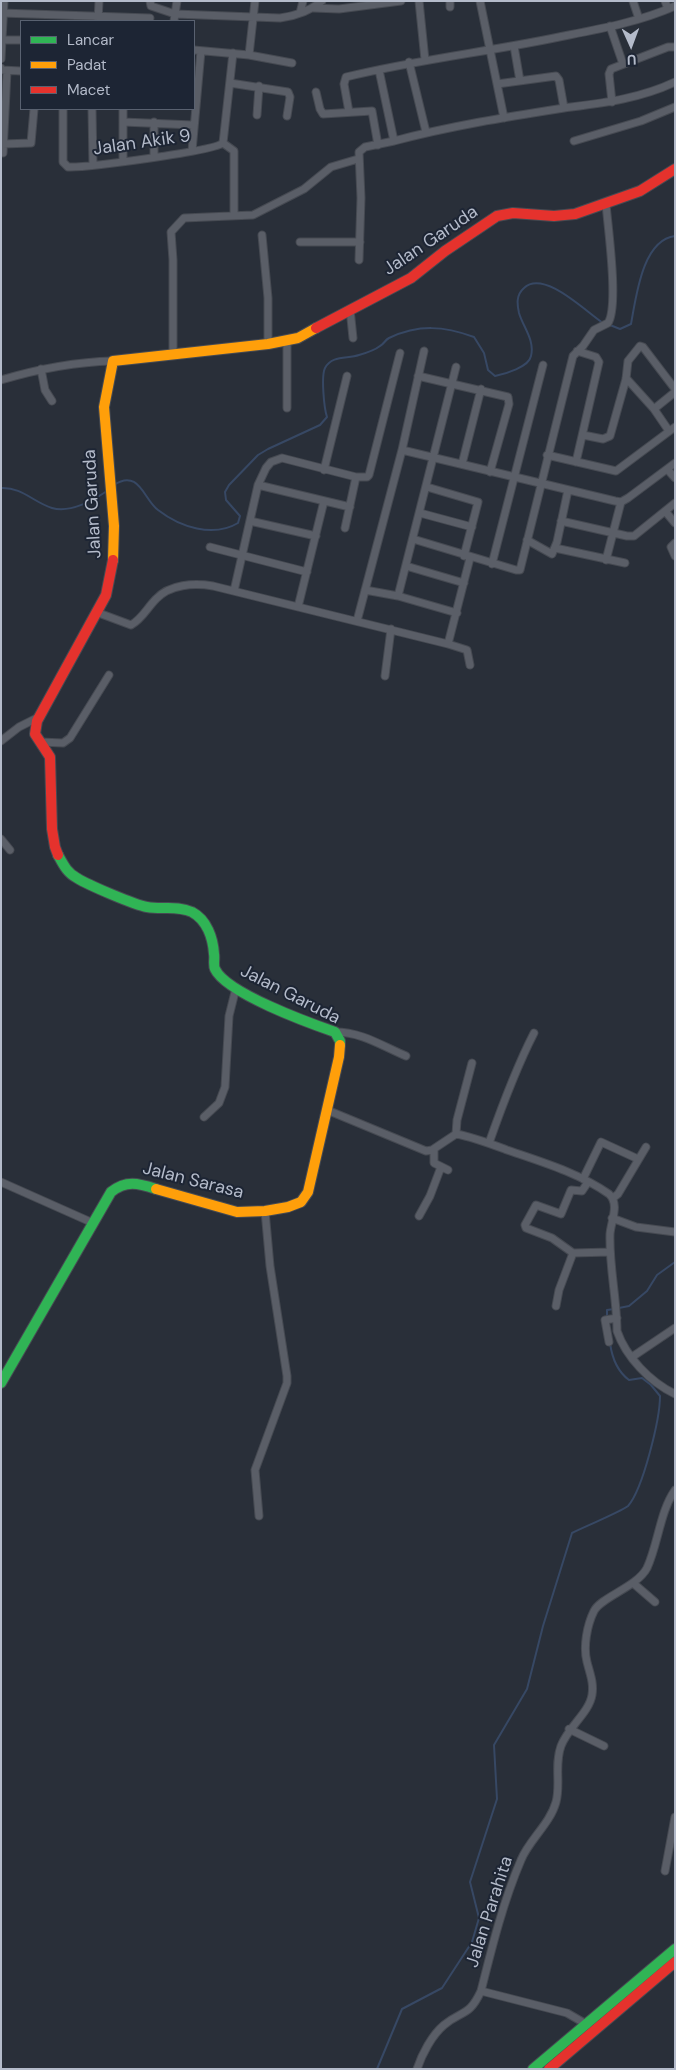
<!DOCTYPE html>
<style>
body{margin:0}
#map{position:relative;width:676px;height:2070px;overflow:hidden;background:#292f39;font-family:"DM Sans",sans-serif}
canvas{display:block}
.frame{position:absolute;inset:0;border:2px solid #b4bbca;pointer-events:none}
.legend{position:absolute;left:20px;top:20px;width:175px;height:90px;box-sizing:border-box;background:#1d2534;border:1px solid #596170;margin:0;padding:6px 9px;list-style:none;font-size:15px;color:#b4bbca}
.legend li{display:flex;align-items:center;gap:10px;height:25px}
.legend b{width:25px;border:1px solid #596170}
.north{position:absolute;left:606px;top:20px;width:50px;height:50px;-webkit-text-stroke:4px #1d2534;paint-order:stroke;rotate:178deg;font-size:14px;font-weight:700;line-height:20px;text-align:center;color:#b4bbca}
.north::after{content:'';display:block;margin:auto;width:18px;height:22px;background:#b4bbca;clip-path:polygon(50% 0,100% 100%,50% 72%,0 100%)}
</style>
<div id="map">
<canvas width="676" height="2070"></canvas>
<div class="frame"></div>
<ul class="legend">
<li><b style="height:6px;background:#30b455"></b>Lancar</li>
<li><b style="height:6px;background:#ff9f0a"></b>Padat</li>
<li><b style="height:6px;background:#e5322d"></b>Macet</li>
</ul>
<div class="north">U</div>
</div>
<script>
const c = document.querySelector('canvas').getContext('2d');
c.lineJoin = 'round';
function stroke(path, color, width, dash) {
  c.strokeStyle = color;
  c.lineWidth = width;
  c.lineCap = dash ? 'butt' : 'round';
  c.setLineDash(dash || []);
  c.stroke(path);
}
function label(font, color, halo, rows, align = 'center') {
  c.font = font + ' "DM Sans",sans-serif';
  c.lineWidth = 4;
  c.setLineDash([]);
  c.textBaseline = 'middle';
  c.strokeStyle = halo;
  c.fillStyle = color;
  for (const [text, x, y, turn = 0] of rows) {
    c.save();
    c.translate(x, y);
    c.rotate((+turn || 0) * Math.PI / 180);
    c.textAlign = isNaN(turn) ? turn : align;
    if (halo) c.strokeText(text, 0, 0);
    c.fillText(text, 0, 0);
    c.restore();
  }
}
const stream = new Path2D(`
 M610 325 620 329 631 324C636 298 642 240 675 236
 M114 485C139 468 144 500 158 510 180 527 213 538 238 523L240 516 226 500 225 492 229 485 258 455 268 449 320 425 327 417C324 408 321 376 325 368 332 355 347 359 359 355 366 353 375 350 380 346 384 344 385 340 389 338 419 324 444 326 474 337L484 353 488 370 495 376C505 374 529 367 531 356 535 340 523 327 519 313 517 304 516 295 524 288 544 269 586 312 603 323
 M1 488C22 487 33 502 52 508 69 513 92 501 107 491
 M619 1308 629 1306 647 1291 657 1275 675 1262
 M607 1319V1310L614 1309
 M377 2069 402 2009 442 1988 472 1942 479 1918 470 1882 497 1799 494 1745 527 1689 543 1626 572 1533C582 1528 622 1511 628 1506 643 1489 660 1419 660 1396L651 1385 642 1378 629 1380C617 1371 612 1358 610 1343`);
const street = new Path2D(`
 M150 1 151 6 175 14 177 1
 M419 1 425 60
 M480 1 504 118
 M633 1 639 19
 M665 1 668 9
 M450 7V1
 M313 8 339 9 401 1
 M1 13 150 18
 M300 13 303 1
 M98 21 99 1
 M174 21 175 14 280 18C295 16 310 11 322 1
 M610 26 623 64
 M1 40H21
 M514 46 520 81
 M194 50 249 55 255 1
 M249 55 292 63
 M1 59 4 1
 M409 62 426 132
 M1 68 2 70 21 71
 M379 70 394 141C450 126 507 117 564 108 602 103 639 99 675 82
 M230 83 288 92 290 97 287 116
 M497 84 556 76 559 80 564 108
 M316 92 320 109 323 114 372 111 378 145
 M612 102 609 74 611 69 668 47H675
 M63 109V162L68 167C85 168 214 151 223 143
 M92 109 93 165
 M123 109V161
 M349 112 344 84 346 77C419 59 495 51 569 35 605 28 641 21 675 6
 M257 115 259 86
 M123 122 193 125
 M154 122V156
 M574 141 641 121 675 107
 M223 143 233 53
 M223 143 234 151V216
 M3 144 31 143 34 109
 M192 151 201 51
 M3 153 7 71
 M262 235 268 298V344
 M300 242H360
 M359 260 361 198 359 152 365 147 394 141
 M350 309 353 338
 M173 354V260L171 232 184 218 253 215 304 189 331 167 358 159
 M41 369 45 390 52 401
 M418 376 508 397 509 404 490 472
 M626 378 654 409 669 431
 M1 380C38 369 75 362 113 361
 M287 408V340
 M654 409 675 392
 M583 435 603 439 610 436 626 379 628 361 640 346 643 347 675 389
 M402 450 424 351
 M547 455 616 471 675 427
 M576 462 599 362 596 357 577 351
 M462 464 481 389
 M667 469 675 478
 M324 470 347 376
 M258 485 350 507
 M427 487 478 502 464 556
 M665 511 675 523
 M420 513 472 527
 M250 521 316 536
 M561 521 627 536H634L675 503
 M345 528 356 477
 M413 539 516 570H520L573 356 583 346 594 330 608 323C619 306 608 228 606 204
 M527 540 552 554 557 542 568 490
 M210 547 307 572
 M555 548 625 563
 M675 556 671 547 675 543
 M606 560 621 502
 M492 564 543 365
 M406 566 464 583
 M365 590 398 596 457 613
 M234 591 258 485 266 468 271 462 282 458 356 477H367L369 475 400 353
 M398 596 456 367
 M298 607 324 501
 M96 612 131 625C142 619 147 608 156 599 170 584 194 583 213 586L448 644 470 558
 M357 621 402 450 615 501 621 502 628 498 675 463
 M448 644 467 650 470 665
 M385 676 391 629
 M1 741 19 727 39 717
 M41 742 63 743 70 738 109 675
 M1 839 10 850
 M335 1032C362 1032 382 1046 406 1056
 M327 1110 426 1151 432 1150 456 1134C473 1137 491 1144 507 1150 542 1162 579 1173 609 1194 620 1204 611 1221 610 1234 609 1267 617 1299 617 1331 626 1357 650 1382 675 1394
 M204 1117 219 1103 225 1087 229 1016 236 988
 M456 1134 457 1120 472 1063
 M489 1143C502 1106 516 1068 534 1033
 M434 1149V1163L448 1170
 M583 1179 601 1142 638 1159
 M1 1182 93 1223
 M613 1198 618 1194 646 1147
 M419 1216 430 1196 441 1167
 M612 1218 636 1227 675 1232
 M573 1253 552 1238 526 1228 525 1225 536 1205 561 1214 571 1190 582 1191 588 1182
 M556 1306 559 1290 573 1253 610 1252
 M609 1342 605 1320 617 1318
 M632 1357 675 1328
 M259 1516 255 1470 287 1383V1376L270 1266 265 1211
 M633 1583 655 1602
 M569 1729 604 1746
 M665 1871 675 1817
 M481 1991 567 2013 586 2024
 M417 2069C422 2054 432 2035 444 2025 462 2010 469 2017 481 1991 492 1947 503 1902 521 1860 529 1840 550 1824 556 1802 561 1784 554 1765 561 1746 568 1727 589 1713 592 1695 594 1683 590 1674 587 1662 583 1647 587 1625 594 1611 601 1597 637 1587 647 1568 658 1545 660 1511 675 1490`);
const fast = new Path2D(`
 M58 855C63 864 67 873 77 878 88 885 135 905 147 907 163 910 176 905 192 912 207 920 213 938 214 954 215 958 213 965 215 969 226 993 309 1023 335 1032L340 1041V1045
 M1 1383 111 1192C126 1180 138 1183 156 1189
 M533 2069 675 1949`);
const slow = new Path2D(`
 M113 560 114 526 104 407 113 361 268 344 298 338 316 328
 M156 1189 237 1212 265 1211 288 1207 301 1202 308 1192 339 1057 340 1045`);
const jam = new Path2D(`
 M316 328 411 278 445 251 497 216 513 213 554 216 575 214 640 191 675 169
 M58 855 55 847 52 829 50 757 35 734 37 721 106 595 113 560
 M549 2069 675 1962`);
const streetNames = [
 ["Jalan Akik 9",142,143,-8],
 ["Jalan Garuda",431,241,-34],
 ["Jalan Garuda",93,504,-93],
 ["Jalan Garuda",290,995,27],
 ["Jalan Sarasa",193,1181,14],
 ["Jalan Parahita",490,1912,-72]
];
stroke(stream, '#374864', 2);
stroke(street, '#464a52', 9);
stroke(fast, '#464a52', 12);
stroke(slow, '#464a52', 12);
stroke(jam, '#464a52', 12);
stroke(street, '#5a5e67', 7);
stroke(fast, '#30b455', 10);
stroke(slow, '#ff9f0a', 10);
stroke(jam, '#e5322d', 10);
label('18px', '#b4bbca', '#1d2534', streetNames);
</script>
